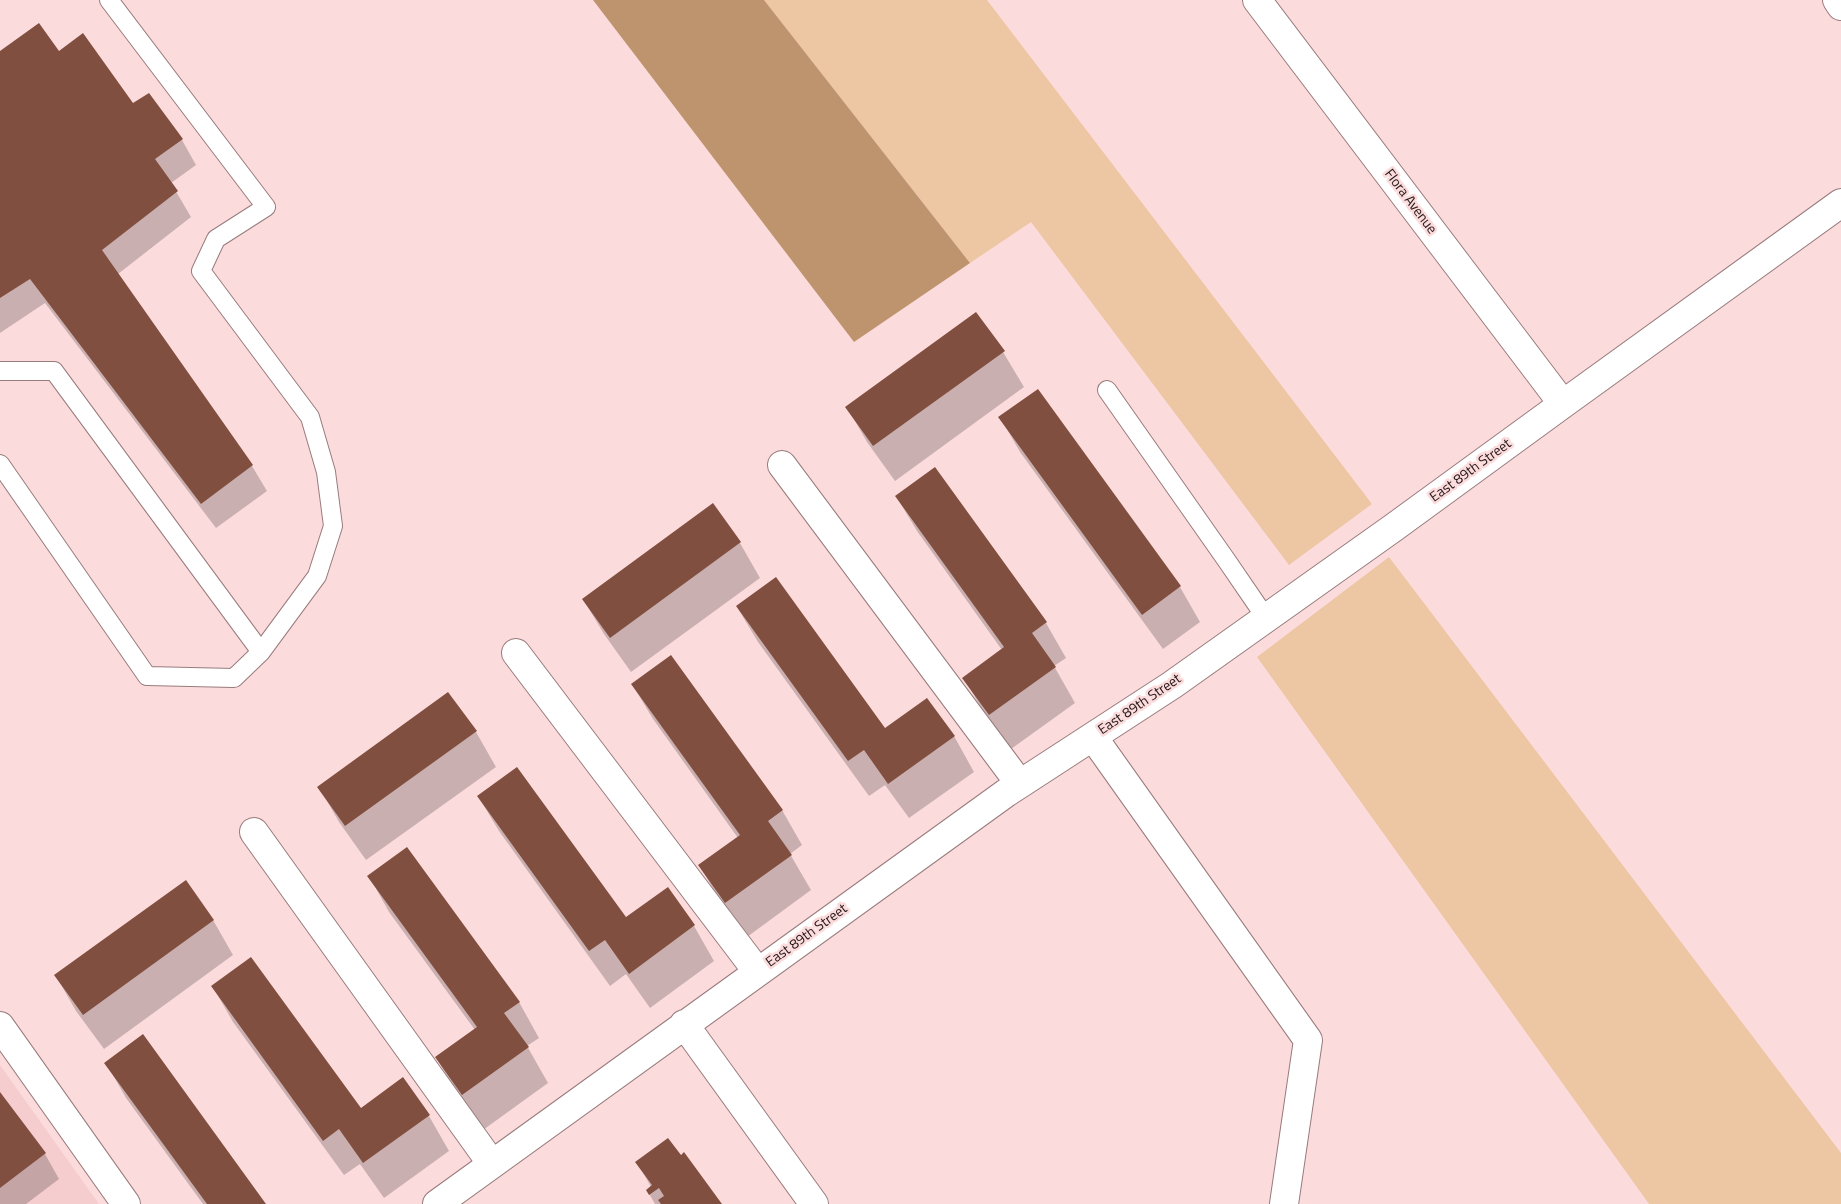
<!DOCTYPE html>
<style>
body{margin:0}
canvas{display:block;background:#fcdbdc}
</style>
<canvas width="1841" height="1204"></canvas>
<script>
const c = document.querySelector('canvas').getContext('2d');
c.lineJoin = 'round';
function fill(path, color) {
  c.fillStyle = color;
  c.fill(path, 'evenodd');
}
function stroke(path, color, width, dash) {
  c.strokeStyle = color;
  c.lineWidth = width;
  c.lineCap = dash ? 'butt' : 'round';
  c.setLineDash(dash || []);
  c.stroke(path);
}
function label(font, color, halo, rows, align = 'center') {
  c.font = font + ' "Titillium Web",sans-serif';
  c.lineWidth = 5;
  c.setLineDash([]);
  c.textBaseline = 'middle';
  c.strokeStyle = halo;
  c.fillStyle = color;
  for (const [text, x, y, turn = 0] of rows) {
    c.save();
    c.translate(x, y);
    c.rotate((+turn || 0) * Math.PI / 180);
    c.textAlign = isNaN(turn) ? turn : align;
    if (halo) c.strokeText(text, 0, 0);
    c.fillText(text, 0, 0);
    c.restore();
  }
}
const built = new Path2D(`
 M0 1065 99 1204H0Z`);
const green = new Path2D(`
 M764 0H987L1372 504 1289 565 1031 222 970 263Z
 M1389 557 1841 1153V1204H1649L1257 657Z`);
const forest = new Path2D(`
 M593 0H764L970 263 854 342Z`);
const shadow = new Path2D(`
 M0 52 59 53 133 105 149 94 182 140 196 165 171 183 191 217 118 274 252 466 267 491 216 528 45 303 0 333Z
 M976 314 1003 352 1024 387 895 481 867 442 847 407Z
 M1000 417 1180 587 1200 622 1163 649 1020 452Z
 M896 496 1046 623 1066 658 1054 666 1075 703 1011 749 984 713 964 678 1002 650 917 531Z
 M713 505 740 543 760 578 631 672 604 634 583 599Z
 M737 607 885 730 954 736 974 772 909 818 885 785 869 796 758 642Z
 M632 684 782 810 802 845 790 854 811 890 747 937 720 901 700 866 738 838 653 719Z
 M476 732 496 767 366 860 339 822 319 787Z
 M478 796 626 919 668 889 694 926 714 961 650 1008 626 974 610 986 499 831Z
 M369 876 519 1002 539 1038 527 1046 548 1083 483 1130 457 1093 436 1057 475 1030 389 912Z
 M213 920 233 955 104 1049 76 1011 56 976Z
 M213 987 361 1109 402 1079 429 1116 449 1151 384 1198 360 1164 344 1175 233 1022Z
 M106 1063 265 1204H203L126 1098Z
 M0 1094 45 1154 59 1179 26 1204H0Z
 M637 1162 721 1204H655L647 1190 651 1187Z`);
const building = new Path2D(`
 M39 23 59 51 83 33 133 103 149 93 183 139 155 159 178 191 102 250 253 465 201 504 30 279 0 298V51Z
 M976 312 1005 351 873 446 845 407Z
 M1038 389 1181 586 1142 615 998 417Z
 M935 467 1047 622 1032 633 1056 667 989 715 962 678 1004 647 895 496Z
 M713 503 741 542 610 638 582 599Z
 M776 577 885 728 927 698 955 736 888 784 864 750 848 761 736 606Z
 M671 655 783 810 768 821 792 855 725 903 698 865 740 835 631 684Z
 M448 692 477 731 345 826 317 787Z
 M517 767 626 917 668 887 695 925 629 974 605 940 589 951 477 796Z
 M407 847 520 1002 504 1013 529 1047 462 1095 435 1057 477 1027 367 876Z
 M186 880 214 920 83 1015 54 975Z
 M251 957 361 1108 403 1077 430 1115 363 1163 339 1129 323 1141 211 986Z
 M143 1034 266 1204H207L104 1063Z
 M0 1092 46 1153 0 1188Z
 M668 1138 681 1155 684 1152 722 1204H661L658 1200 664 1196 659 1188 649 1195 646 1190 652 1185 635 1162Z`);
const service = new Path2D(`
 M0 371H54L261 652
 M1107 390 1227 561 1266 618
 M0 464 147 676 234 678 261 652 317 576 333 526 326 472 310 417 201 271 216 239 266 207 109 0`);
const minor = new Path2D(`
 M1257 0 1563 404
 M1837 0 1841 6
 M782 465 1020 784
 M516 653 757 971
 M1093 737 1308 1040 1284 1204
 M254 832 492 1164
 M684 1024 814 1204
 M0 1026 126 1204
 M437 1204 1006 793 1172 685 1393 528 1563 404 1841 203`);
const streetNames = [
 ["Flora Avenue",1410,202,53],
 ["East 89th Street",1471,471,-36],
 ["East 89th Street",1140,705,-34],
 ["East 89th Street",807,936,-36]
];
fill(built, '#f6cdcf');
fill(green, '#edc6a3');
fill(forest, '#be946f');
fill(shadow, '#0003');
fill(building, '#814f3f');
stroke(service, '#987b7c', 20);
stroke(minor, '#987b7c', 30);
stroke(service, '#fff', 18);
stroke(minor, '#fff', 28);
label('14px', '#211616', '#fcdbdc', streetNames);
</script>
